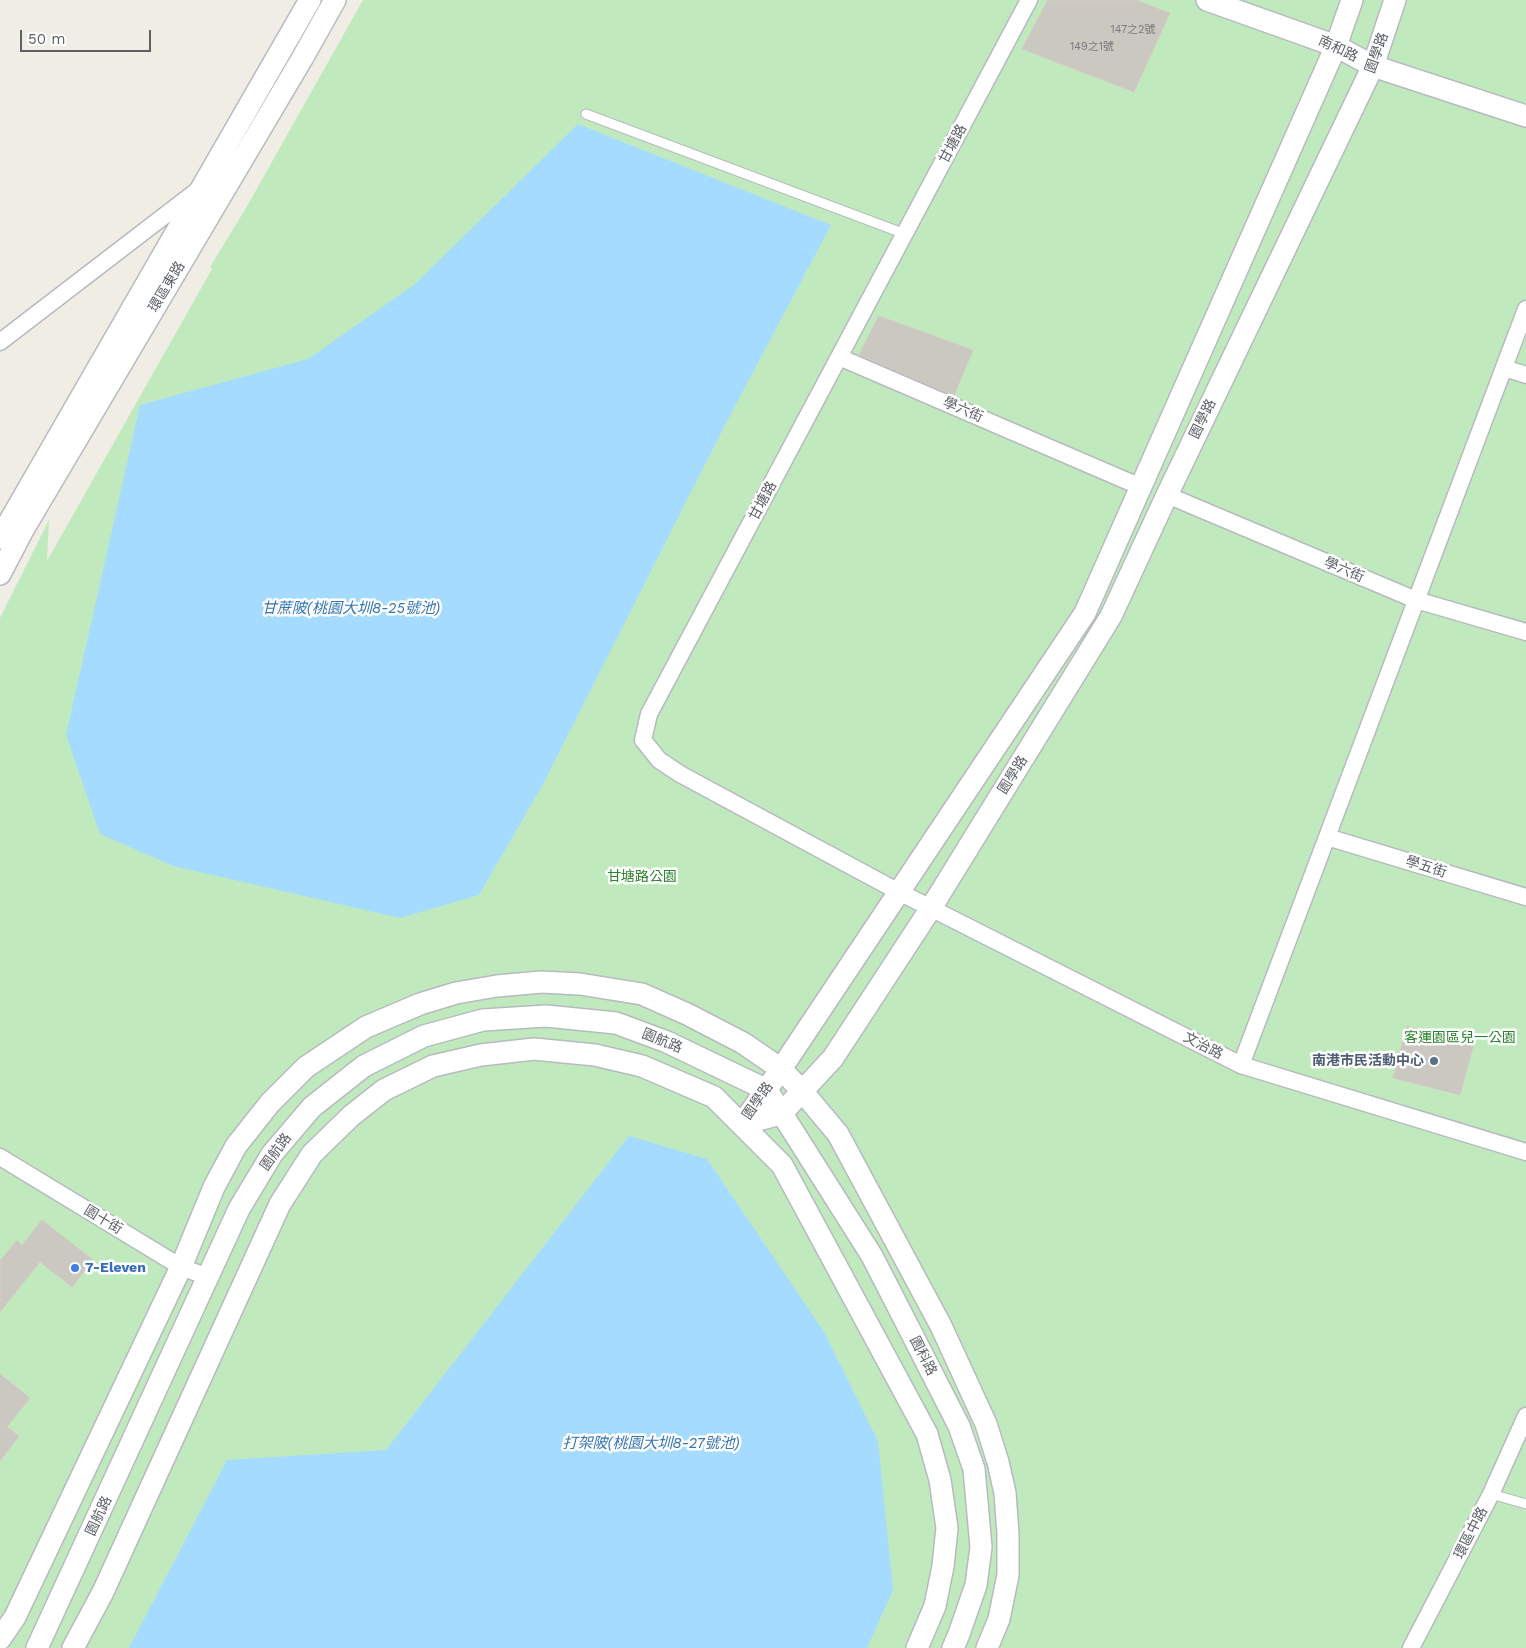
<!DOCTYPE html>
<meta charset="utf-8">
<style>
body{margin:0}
#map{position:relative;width:1526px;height:1648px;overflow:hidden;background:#f0ede4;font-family:"Work Sans",sans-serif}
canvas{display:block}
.scale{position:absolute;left:20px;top:30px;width:131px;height:22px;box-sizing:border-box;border:2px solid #5c6166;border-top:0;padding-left:6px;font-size:15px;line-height:18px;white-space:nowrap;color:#5c6166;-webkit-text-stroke:4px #fff;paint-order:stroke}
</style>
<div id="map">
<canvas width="1526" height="1648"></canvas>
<div class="scale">50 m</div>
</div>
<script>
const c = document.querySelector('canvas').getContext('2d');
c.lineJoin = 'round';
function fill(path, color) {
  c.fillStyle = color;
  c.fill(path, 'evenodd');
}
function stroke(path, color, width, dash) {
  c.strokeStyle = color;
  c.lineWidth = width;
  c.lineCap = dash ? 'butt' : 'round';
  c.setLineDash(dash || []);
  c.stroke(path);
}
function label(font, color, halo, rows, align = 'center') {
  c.font = font + ' "Work Sans","Noto Sans TC",sans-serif';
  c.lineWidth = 5;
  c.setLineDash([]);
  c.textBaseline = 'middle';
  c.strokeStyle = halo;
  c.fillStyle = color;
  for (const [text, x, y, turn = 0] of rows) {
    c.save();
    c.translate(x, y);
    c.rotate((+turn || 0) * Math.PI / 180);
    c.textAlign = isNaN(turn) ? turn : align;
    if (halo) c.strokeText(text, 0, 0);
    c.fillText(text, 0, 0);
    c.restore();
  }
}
const green = new Path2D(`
 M363 0H1526V1648H0V618L49 520 47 561 212 269 210 267 246 208Z`);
const water = new Path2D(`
 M578 124 831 225 725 425 542 786 479 895 400 918 173 866 100 834 66 735 140 405 308 359 415 284Z
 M629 1136 707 1159 824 1332 878 1441 893 1590 867 1648H129L227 1460 386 1450Z`);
const building = new Path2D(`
 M1048 0H1136L1170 13 1134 92 1022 49Z
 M879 316 973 350 954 396 859 355Z
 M1407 1026 1474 1044 1460 1095 1393 1078Z
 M42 1220 93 1260 72 1287 40 1262 0 1312V1261L17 1240 22 1245Z
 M0 1374 30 1398 7 1427 19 1436 0 1461Z`);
const service = new Path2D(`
 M586 114 905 234
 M1491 1494 1526 1504`);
const minor = new Path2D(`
 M1029 0 649 714 643 740 659 760 680 774 899 892 1241 1065 1526 1152
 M0 342 198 190
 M839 357 1141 487
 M1504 368 1526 375
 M1167 495 1416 600 1526 632
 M1327 837 1526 897
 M1241 1065 1526 309
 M0 1157 181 1267 208 1277
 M1411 1648 1491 1494 1526 1416`);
const tertiary = new Path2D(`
 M1207 0 1336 46 1373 66 1526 116
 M0 538 310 0
 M0 574 23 530 303 57 335 0
 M742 1124 781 1114 833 1058 931 908 1111 616 1167 495 1373 66 1395 0
 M742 1124 781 1069 1085 613 1336 46 1352 0
 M0 1639 15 1617 181 1267 214 1187 236 1146 270 1103 306 1067 366 1027 420 1004 456 993 497 986 541 982 580 984 642 994 687 1014 743 1043 781 1069 802 1091 838 1134 941 1326 986 1424 998 1462 1005 1493 1008 1534V1575L999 1619 987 1648
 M37 1648 239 1209 272 1154 312 1107 364 1066 424 1036 483 1020 546 1016 616 1023 667 1042 767 1090 872 1256 959 1426 974 1469 981 1547 976 1585 959 1634 953 1648
 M73 1648 103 1592 280 1204 312 1154 351 1116 384 1090 433 1066 481 1055 534 1049 595 1055 642 1066 714 1097 782 1165 927 1434 940 1480 947 1528 943 1566 935 1606 917 1648`);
const markers = [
 [1434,1061,5,"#5c6f8a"],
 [75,1268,5,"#3f7fe0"]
];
const numberNames = [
 ["147之2號",1133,30],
 ["149之1號",1092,47]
];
const streetNames = [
 ["南和路",1338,49,25],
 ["園學路",1377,53,-70],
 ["甘塘路",953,144,-62],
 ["環區東路",167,287,-59],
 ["學六街",963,410,23],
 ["園學路",1203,419,-64],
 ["甘塘路",763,501,-62],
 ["學六街",1344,570,23],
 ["園學路",1013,775,-58],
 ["學五街",1426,867,17],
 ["園航路",662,1041,22],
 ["文治路",1203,1046,27],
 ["園學路",758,1101,-55],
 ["園航路",276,1152,-54],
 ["園十街",103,1220,31],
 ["園科路",923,1356,63],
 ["園航路",99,1516,-65],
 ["環區中路",1471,1533,-63]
];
const parkNames = [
 ["甘塘路公園",642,877],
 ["客運園區兒一公園",1460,1038]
];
const serviceNames = [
 ["南港市民活動中心",1424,1061]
];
const shopNames = [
 ["7-Eleven",85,1268]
];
const waterNames = [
 ["甘蔗陂(桃園大圳8-25號池)",351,609],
 ["打架陂(桃園大圳8-27號池)",651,1444]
];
fill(green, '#c0eabe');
fill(water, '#a5dbff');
fill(building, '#cbc7c1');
stroke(building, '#d5cec1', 1);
stroke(service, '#b7babf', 11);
stroke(minor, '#b7babf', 19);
stroke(tertiary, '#b7babf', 24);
stroke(service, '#fff', 9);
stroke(minor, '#fff', 16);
stroke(tertiary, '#fff', 21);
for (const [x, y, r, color] of markers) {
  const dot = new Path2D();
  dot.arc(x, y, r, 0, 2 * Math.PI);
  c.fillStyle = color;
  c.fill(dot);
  stroke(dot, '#fff', 2);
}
label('11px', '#787a7d', null, numberNames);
label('14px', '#5c6166', '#fff', streetNames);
label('14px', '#2c842d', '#fff', parkNames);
label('bold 14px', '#4e5e75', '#fff', serviceNames, 'right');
label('bold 14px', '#366cbe', '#fff', shopNames, 'left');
label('italic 15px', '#3576b2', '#fff', waterNames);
</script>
